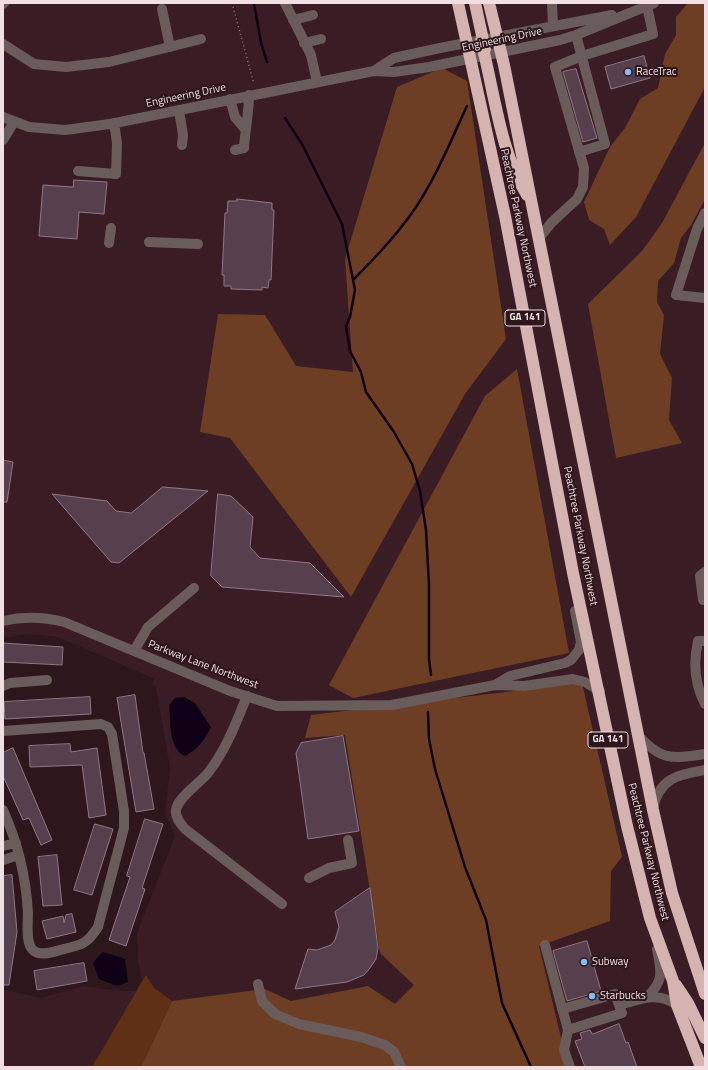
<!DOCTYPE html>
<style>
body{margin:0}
#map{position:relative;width:708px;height:1070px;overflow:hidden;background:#2d161c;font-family:"Titillium Web",sans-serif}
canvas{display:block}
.frame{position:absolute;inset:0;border:4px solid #f0dfe3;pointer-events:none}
</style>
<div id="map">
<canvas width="708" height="1070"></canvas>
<div class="frame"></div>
</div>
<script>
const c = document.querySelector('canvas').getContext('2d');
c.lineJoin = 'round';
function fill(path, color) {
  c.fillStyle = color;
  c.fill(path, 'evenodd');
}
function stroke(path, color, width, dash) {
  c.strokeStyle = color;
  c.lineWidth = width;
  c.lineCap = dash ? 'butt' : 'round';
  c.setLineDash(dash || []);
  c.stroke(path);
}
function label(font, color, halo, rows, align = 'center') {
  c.font = font + ' "Titillium Web",sans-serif';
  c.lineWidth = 4;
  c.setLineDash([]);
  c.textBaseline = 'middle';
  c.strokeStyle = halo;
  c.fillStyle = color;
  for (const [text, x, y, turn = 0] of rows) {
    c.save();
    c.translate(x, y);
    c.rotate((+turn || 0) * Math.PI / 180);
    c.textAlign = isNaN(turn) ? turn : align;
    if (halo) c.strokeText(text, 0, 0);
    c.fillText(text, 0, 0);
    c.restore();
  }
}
const built = new Path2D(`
 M3 3H705V1067H3V989L41 998 83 986 119 991H135L142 979 138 962 137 933 175 836 165 813 170 768 156 687 152 684 155 679 58 637 29 634 3 638Z`);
const green = new Path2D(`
 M146 975 154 988 172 1001 141 1067H92Z`);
const forest = new Path2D(`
 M688 3H705V87L636 217 610 245 604 229 589 220 584 202 610 147 625 128 640 99 658 88 665 54 676 35V17Z
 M442 68 467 81 506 339 465 394 351 597 230 438 200 432 218 314 265 315 296 366 353 372 345 259 397 87Z
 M705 143V199L691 225 681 238 674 263 658 281 657 302 664 315 660 354 672 378 669 420 682 443 616 458 588 304 642 251 662 223Z
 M517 369 569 653 353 698 329 685 485 396Z
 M582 683 622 857 611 871 610 921 539 946 568 1067H141L172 1001 265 989 291 1001 368 986 395 1004 414 985 380 953 345 735 305 738 311 715Z`);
const water = new Path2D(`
 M184 697 195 703 211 727C204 741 198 749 185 756 168 749 171 721 169 705L175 698Z
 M103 952 125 959 128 982 117 986 99 979 93 963Z`);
const stream = new Path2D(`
 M254 3 261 43 267 62
 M285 118 302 144 342 224 355 290 350 317 346 326 350 351 361 372 366 392 394 432 412 464 420 491 426 530 429 585V659L431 675
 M354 279C376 257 397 235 414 210 436 178 451 140 467 106
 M428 712 429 739 435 769 465 867 486 920 502 1003 531 1067`);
const building = new Path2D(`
 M644 56 650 78 611 89 605 67Z
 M576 69 597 138 583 142 563 72Z
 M74 180 107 182 104 214 79 212 77 239 39 236 43 185 73 187Z
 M237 199 272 203V210H274L271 280H269L268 288 262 287V290L231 289V286H224V275H222L225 213H227L228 201H237Z
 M3 460 13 462 7 502H3Z
 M163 487 208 491 119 563 111 562 52 494 107 501 116 511 131 513Z
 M218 494 231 496 253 517 250 547 260 558 310 563 344 597 222 587 211 576Z
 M3 643 63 647 62 665 3 662Z
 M135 695 143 753H144L154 809 136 812 117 698Z
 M90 697 91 714 5 719 4 702Z
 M343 736 359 831 308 839 296 753 301 743Z
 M70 744 71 752 97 748 106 815 89 818 82 765 30 767 29 746Z
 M13 748 52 840 41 845 29 818 23 820 3 776V753Z
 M145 819 163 824 142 888 145 889 126 946 109 940 130 877 127 876Z
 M95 824 113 829 92 895 74 890Z
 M57 855 62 905 43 906 38 857Z
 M12 875 17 932 9 985H3V876Z
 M370 888 378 948 376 959 370 968 364 975 347 982 295 989 308 949 317 950 331 945 335 940 339 927 335 912Z
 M72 914 76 932 47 939 42 921 63 916 64 923 66 915Z
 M587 941 601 991 567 1001 553 951Z
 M84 963 87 981 37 990 34 971Z
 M619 1024 626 1043 628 1042 637 1067H585L575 1041 582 1039 580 1033 590 1030 592 1034Z`);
const path = new Path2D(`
 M232 3 254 84`);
const minor = new Path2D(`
 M285 3 311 55 317 82
 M552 3 553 26
 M3 4 4 3
 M162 9 170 47
 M293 20 313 15
 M576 35 605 144 579 152
 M304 43 321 39
 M3 44 34 64 66 67 109 62 201 39
 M374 71 394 58 440 48 612 15
 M230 99 235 117 245 129
 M179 110 183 135 182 145
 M3 117 29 127 65 130 110 124 374 71 394 72 429 67 560 40 576 35 654 3
 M3 140 14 122
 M235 150 244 148C245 130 249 113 249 95
 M78 171 116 174 117 143 114 123
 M705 213 697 229 676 295 705 298
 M539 238 552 222 577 199 583 187 584 168 555 67 582 56 653 34 647 6
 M149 242 198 244
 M109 243 111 228
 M705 572 700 576 703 600 705 599
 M3 621C24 616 44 617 64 622L230 691 277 706 392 705 495 685 510 676 565 663 571 660 579 650 581 642 575 611
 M705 641H698C693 663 694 683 705 704
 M134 651 148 627 194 588
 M495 685 524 686 573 679 585 682 600 691
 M3 686 10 683 47 680
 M247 696C236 723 226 750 208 773 200 783 178 797 176 810 175 818 181 824 185 829L282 904
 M3 731 101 724 108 727 112 734 124 811V828L98 927C87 944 82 945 64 949 55 951 42 957 34 951 25 945 28 923 28 913 26 877 18 843 3 810
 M637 734C661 761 671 759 705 754
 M653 808C660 777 678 775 705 770
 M3 846 16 843
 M3 860 19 855
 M309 878 329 868 352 863 348 840
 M545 945 568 1030 564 1050 570 1067
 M258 984 262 1001 275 1014 299 1024 361 1037 385 1045 394 1052 401 1067
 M647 997C665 980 661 971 657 949
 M562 1009 615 994 619 1005C640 999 658 991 677 1005
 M568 1030 622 1013 619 1005`);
const highway = new Path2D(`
 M458 3 505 216 573 573 627 826 650 918 673 981 677 1005 701 1067
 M475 3 485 49
 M489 3 504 65 653 810 672 893 705 994
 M481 41C494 89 500 153 527 195
 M676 985 688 1003 705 1038`);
const markers = [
 [628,72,4,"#86bbfb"],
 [584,962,4,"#86bbfb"],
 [592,996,4,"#86bbfb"]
];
const shields = [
 [525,318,40],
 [608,740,40]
];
const shieldNames = [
 ["GA 141",525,318],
 ["GA 141",608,740]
];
const streetNames = [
 ["Engineering Drive",502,40,-12],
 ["Engineering Drive",186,96,-12],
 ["Peachtree Parkway Northwest",518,218,78],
 ["Peachtree Parkway Northwest",580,536,79],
 ["Parkway Lane Northwest",203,665,21],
 ["Peachtree Parkway Northwest",648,852,76]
];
const poiNames = [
 ["RaceTrac",636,72],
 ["Subway",592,962],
 ["Starbucks",600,996]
];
fill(built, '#3a1c24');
fill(green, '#5f2f16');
fill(forest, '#6e3e24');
fill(water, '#100017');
stroke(stream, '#100017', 2.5);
fill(building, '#56404e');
stroke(building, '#907786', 1);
stroke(path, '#8c787d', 1.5, [1, 3]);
stroke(minor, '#695c5b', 10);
stroke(highway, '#d4b3b0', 12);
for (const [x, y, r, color] of markers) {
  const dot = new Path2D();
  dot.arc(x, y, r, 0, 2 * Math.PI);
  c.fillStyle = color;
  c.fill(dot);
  stroke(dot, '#2d161c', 1.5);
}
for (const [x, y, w] of shields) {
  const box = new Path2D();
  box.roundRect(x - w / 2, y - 8, w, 16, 3);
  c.fillStyle = '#2d161c';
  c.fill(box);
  stroke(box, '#f0dfe3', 1);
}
label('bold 10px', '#f0dfe3', null, shieldNames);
label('11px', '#f0dfe3', '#2d161c', streetNames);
label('11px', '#f0dfe3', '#2d161c', poiNames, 'left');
</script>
